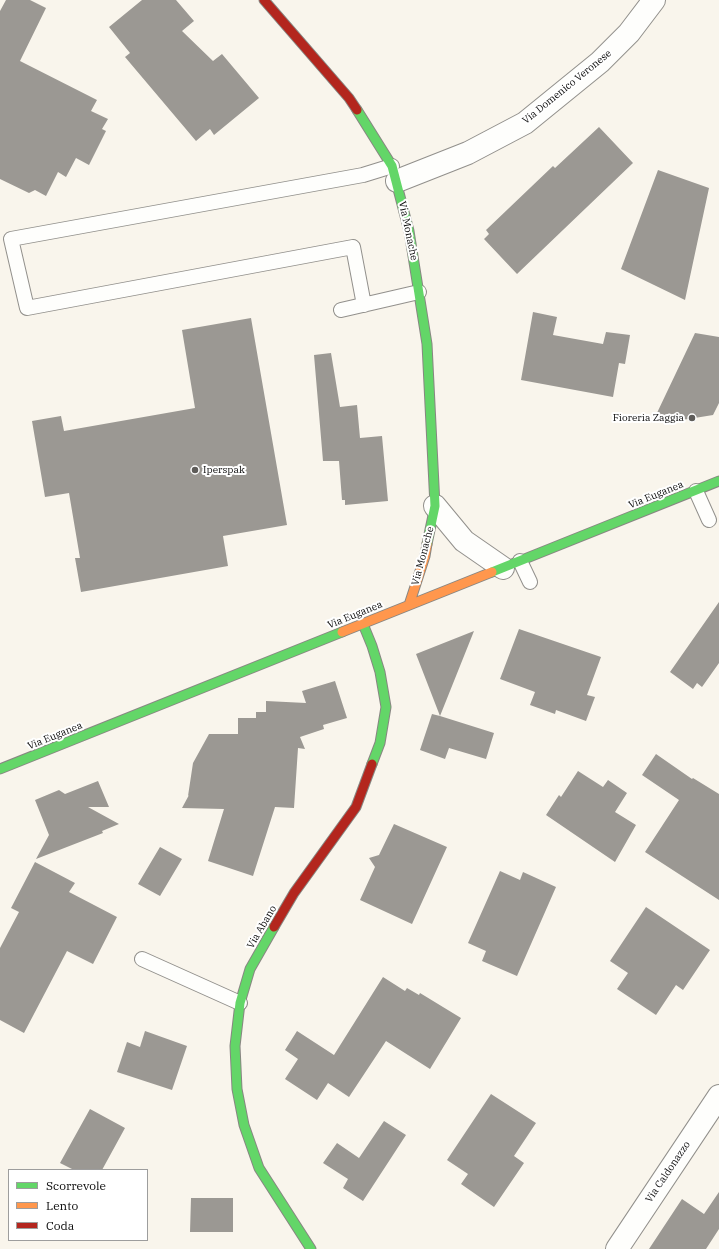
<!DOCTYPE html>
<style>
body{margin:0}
#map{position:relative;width:719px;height:1249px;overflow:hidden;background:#f9f5ec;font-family:"IBM Plex Serif",serif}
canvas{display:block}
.legend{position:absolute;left:8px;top:1169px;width:140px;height:72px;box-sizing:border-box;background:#fff;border:1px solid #9d9d9d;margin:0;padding:5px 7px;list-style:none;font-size:12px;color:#0a0a0a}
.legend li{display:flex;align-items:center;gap:8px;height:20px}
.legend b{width:20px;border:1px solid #9d9d9d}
</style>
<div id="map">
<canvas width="719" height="1249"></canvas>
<ul class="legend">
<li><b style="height:5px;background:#63d668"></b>Scorrevole</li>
<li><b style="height:5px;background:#ff974d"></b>Lento</li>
<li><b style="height:5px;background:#b3261e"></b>Coda</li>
</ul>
</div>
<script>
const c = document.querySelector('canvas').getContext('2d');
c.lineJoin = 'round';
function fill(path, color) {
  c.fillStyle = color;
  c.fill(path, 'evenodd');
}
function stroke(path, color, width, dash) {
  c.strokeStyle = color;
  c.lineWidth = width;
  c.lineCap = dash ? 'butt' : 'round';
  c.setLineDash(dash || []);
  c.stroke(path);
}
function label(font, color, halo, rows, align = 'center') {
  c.font = font + ' "IBM Plex Serif",serif';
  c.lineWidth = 4;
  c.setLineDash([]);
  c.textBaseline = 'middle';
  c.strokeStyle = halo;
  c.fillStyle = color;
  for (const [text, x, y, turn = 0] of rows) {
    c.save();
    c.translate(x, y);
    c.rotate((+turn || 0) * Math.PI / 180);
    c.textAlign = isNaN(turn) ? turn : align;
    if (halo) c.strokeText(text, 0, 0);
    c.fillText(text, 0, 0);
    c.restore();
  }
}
const building = new Path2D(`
 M6 0H30L46 8 20 61 97 100 91 111 108 119 102 129 106 131 89 165 76 158 66 177 58 172 46 196 35 190 29 193 0 179V11Z
 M142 0H176L194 21 182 31 213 61 222 54 259 98 214 135 210 129 196 141 125 57 130 53 109 27Z
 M599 127 633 163 517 274 484 239 489 234 486 230 553 166 555 168Z
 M658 170 709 188 685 300 621 269Z
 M533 312 557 317 553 335 603 344 606 332 630 335 625 364 619 363 613 397 521 380Z
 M251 318 287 525 223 536 228 566 81 592 75 558H80L69 493 45 497 32 421 61 416 64 431 195 408 182 330Z
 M695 333 719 337V403L713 415 670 422 656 415Z
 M331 353 340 407 357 405 360 438 382 436 388 501 345 505V500H342L339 461H323L314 355Z
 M719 602V663L702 687 697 683 693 689 670 672Z
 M519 629 601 657 587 695 595 697 586 721 556 710 555 714 530 705 535 692 500 679Z
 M474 631 440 716 494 733 486 759 449 748 445 759 420 750 432 714 440 716 416 654Z
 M335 681 347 718 323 725 324 729 300 737 305 749 298 748 294 808 275 807 253 876 208 861 224 809 182 808 189 795 188 796 193 763 209 734H238V718H256V712H266V701L306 703 302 691Z
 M656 754 692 779 693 778 719 794V900L645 852 679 800 642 775Z
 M578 771 603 787 608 780 627 793 615 812 636 825 615 862 546 815 559 795 561 797Z
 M98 781 109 807H88L119 824 102 831 103 833 36 859 49 835 35 800 59 790 65 794Z
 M394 824 447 847 412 924 360 900 375 867 369 858 379 855Z
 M160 847 182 859 160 896 138 884Z
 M35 862 75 883 69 892 117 917 93 964 67 951 24 1033 0 1020V948L19 912 11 908Z
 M500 871 520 880 523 872 556 887 517 976 482 961 486 951 468 943Z
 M646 907 710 950 683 990 676 985 656 1015 617 989 628 973 610 961Z
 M383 977 405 991 407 988 419 995 420 993 461 1018 430 1069 386 1041 349 1097 328 1083 317 1100 285 1079 298 1059 285 1050 297 1031 334 1055Z
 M145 1031 187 1046 172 1090 117 1072 127 1042 140 1047Z
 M491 1094 536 1123 514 1156 524 1163 494 1207 461 1184 468 1174 447 1160Z
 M90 1109 125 1128 102 1170H74L60 1163Z
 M384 1121 406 1135 363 1201 343 1188 348 1179 323 1163 337 1143 359 1158Z
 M719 1192V1229L706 1249H649L682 1199 704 1214Z
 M191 1198H233V1232H190Z`);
const lane = new Path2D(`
 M364 305 353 247 27 308 11 239 363 175 392 166
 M341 310 419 292
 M696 491 709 520
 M520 561 530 582
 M142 959 240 1003`);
const street = new Path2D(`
 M397 181 468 153 525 123 600 62 629 33 654 0
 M435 506 464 541 503 568
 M617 1249 719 1096`);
const fast = new Path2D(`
 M357 110 392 166 409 231 427 344 435 506 427 544
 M492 572 719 481
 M363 624 372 646 380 672 386 707 380 743 372 764
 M0 769 342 632
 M274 927 250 969 240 1003 235 1046 237 1089 244 1125 259 1168 311 1249`);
const slow = new Path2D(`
 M409 605 425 556 427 544
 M342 632 492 572`);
const jam = new Path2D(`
 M264 0 349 98 357 110
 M274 927 294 893 356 807 372 764`);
const markers = [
 [692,418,4,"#5e5c59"],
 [195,470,4,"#5e5c59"]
];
const streetNames = [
 ["Via Domenico Veronese",567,87,-39],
 ["Via Monache",408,231,78],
 ["Via Euganea",656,495,-22],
 ["Via Monache",423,556,-75],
 ["Via Euganea",355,615,-22],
 ["Via Euganea",55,736,-22],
 ["Via Abano",262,927,-60],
 ["Via Caldonazzo",668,1172,-56]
];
const poiNames = [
 ["Fioreria Zaggia",684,418],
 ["Iperspak",203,470,"left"]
];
fill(building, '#9b9893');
stroke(lane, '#92908c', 16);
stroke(street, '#92908c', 24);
stroke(fast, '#888682', 11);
stroke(slow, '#888682', 11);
stroke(jam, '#888682', 11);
stroke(lane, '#fefefc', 14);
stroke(street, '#fefefc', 22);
stroke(fast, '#63d668', 9);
stroke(slow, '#ff974d', 9);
stroke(jam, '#b3261e', 9);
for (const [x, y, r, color] of markers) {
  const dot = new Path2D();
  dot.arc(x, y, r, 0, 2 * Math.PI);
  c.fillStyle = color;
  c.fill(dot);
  stroke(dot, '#fff', 1.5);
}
label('10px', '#0a0a0a', '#fff', streetNames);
label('10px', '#0a0a0a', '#fff', poiNames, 'right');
</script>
